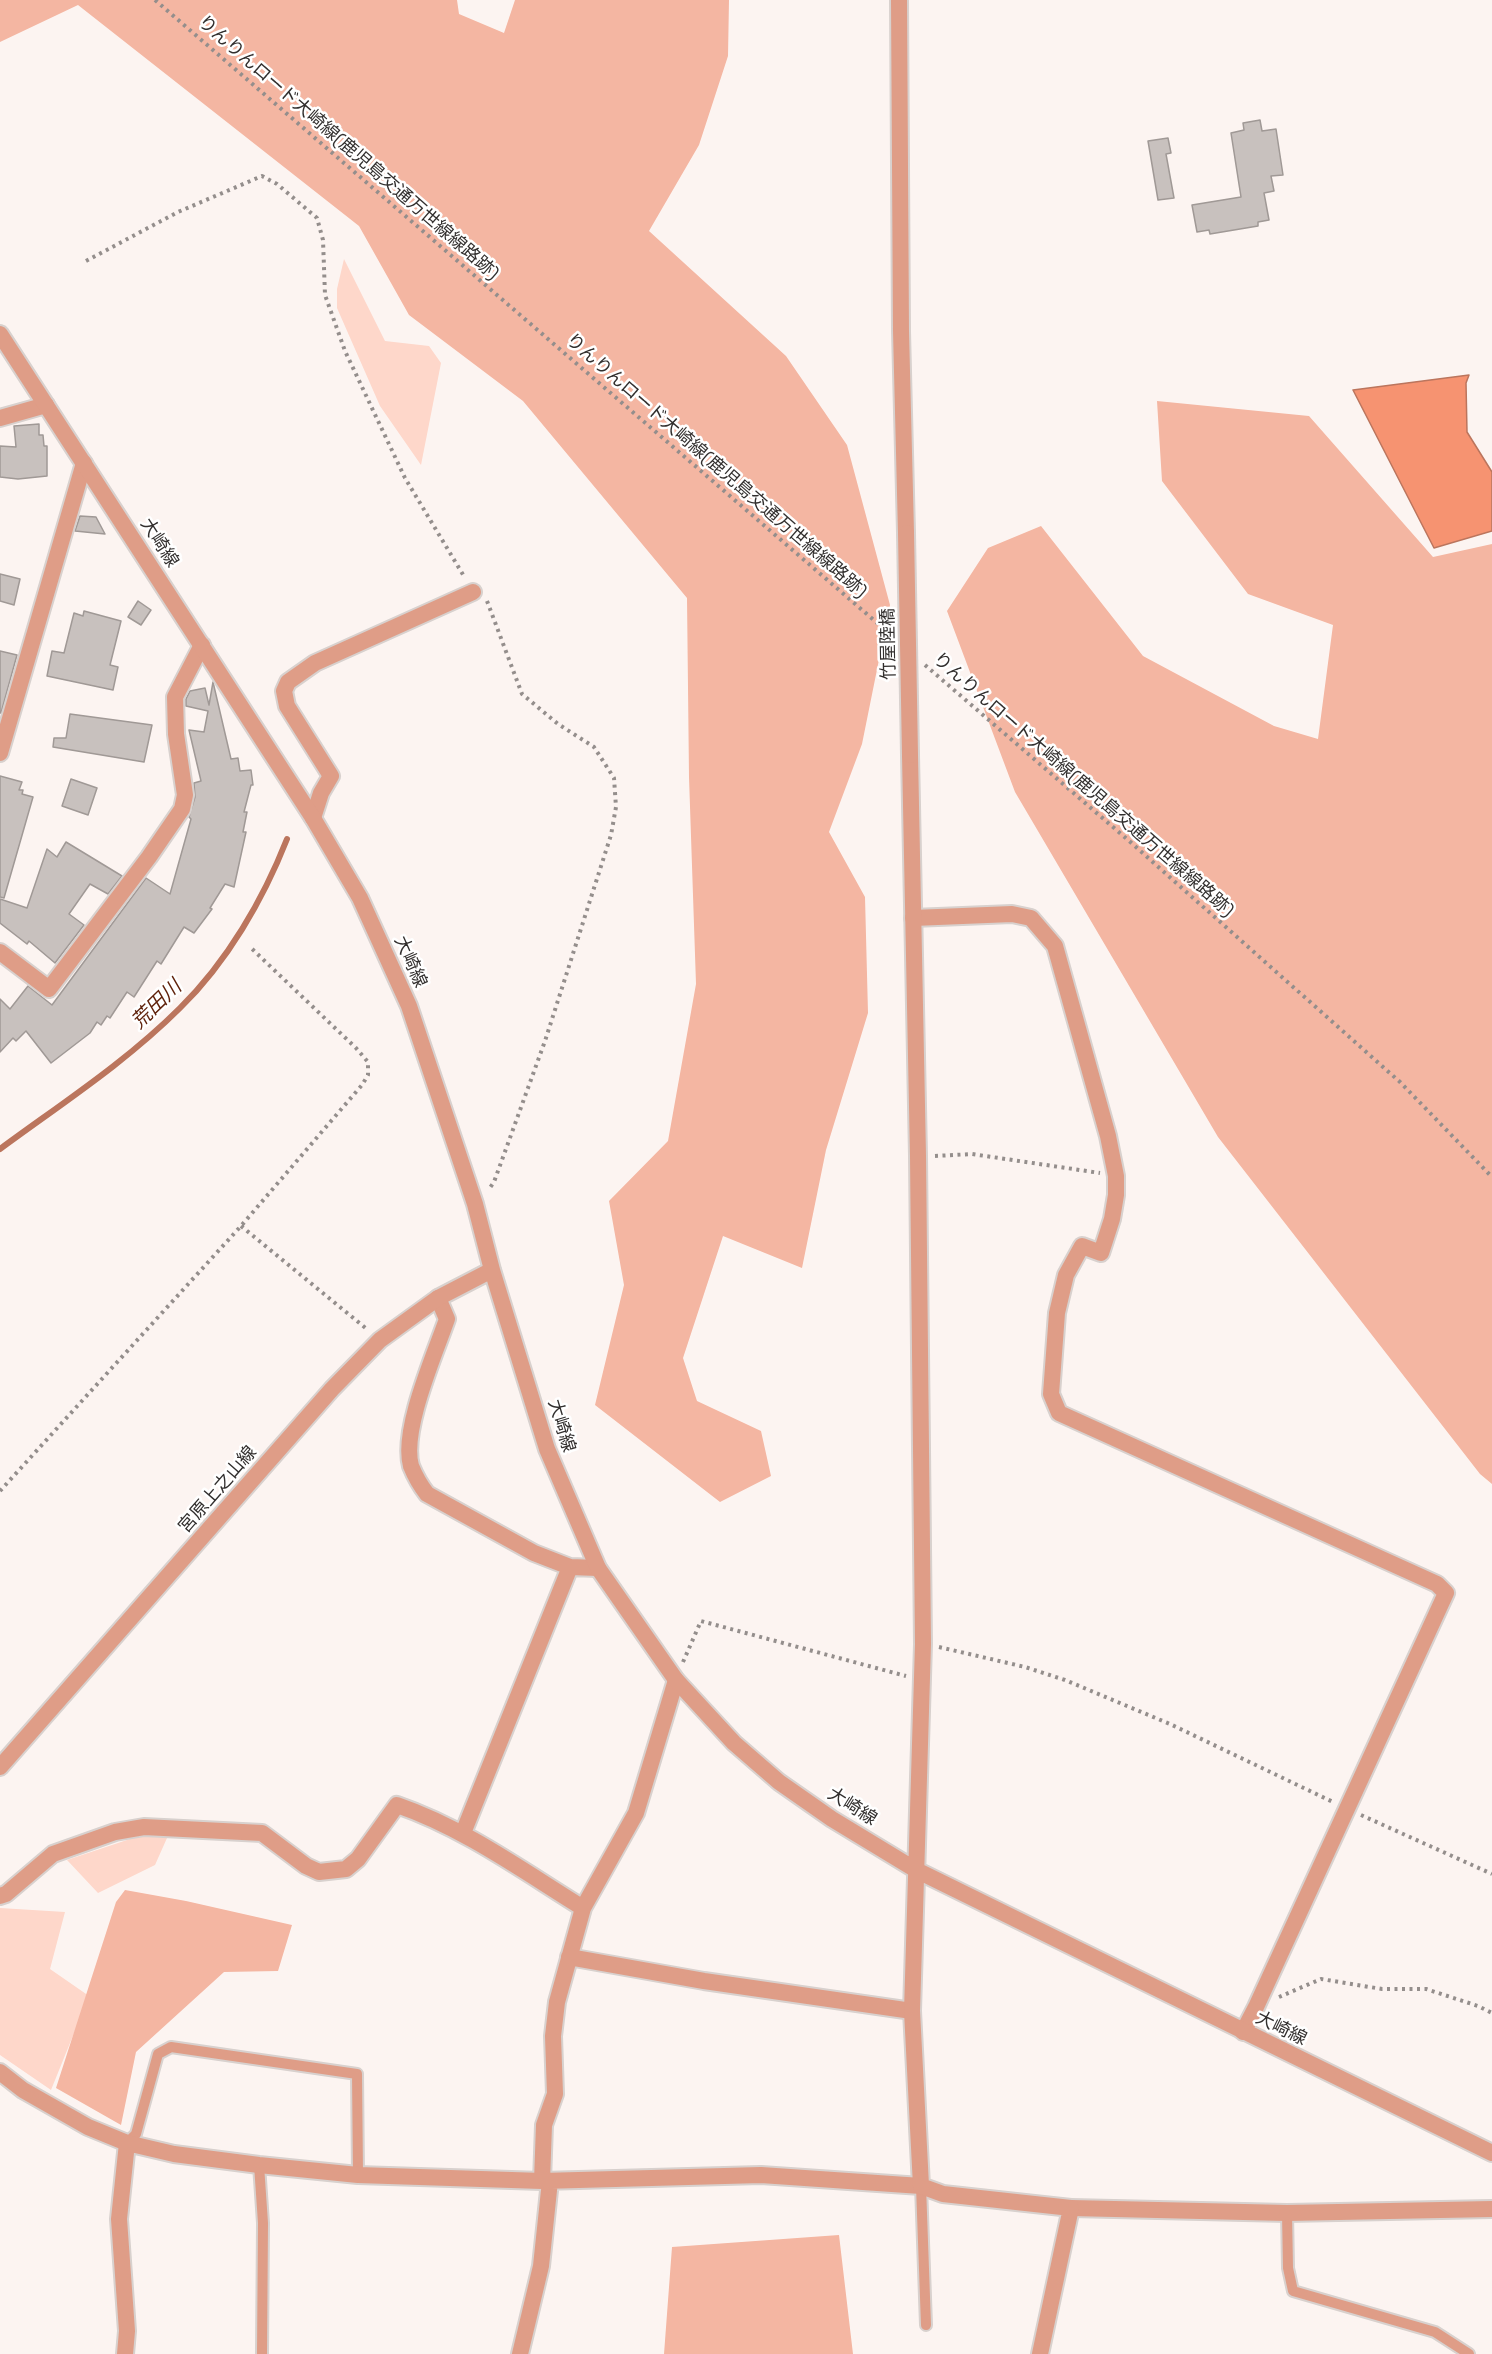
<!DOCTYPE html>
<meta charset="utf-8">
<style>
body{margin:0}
canvas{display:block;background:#fcf4f1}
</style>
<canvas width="1492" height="2354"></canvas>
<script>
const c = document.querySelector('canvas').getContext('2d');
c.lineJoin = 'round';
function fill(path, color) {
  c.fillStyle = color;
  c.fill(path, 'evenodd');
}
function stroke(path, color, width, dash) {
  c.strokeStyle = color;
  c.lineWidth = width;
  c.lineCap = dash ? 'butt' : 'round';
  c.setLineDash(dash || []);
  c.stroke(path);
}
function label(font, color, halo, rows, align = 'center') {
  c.font = font + ' "Space Grotesk","Noto Sans JP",sans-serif';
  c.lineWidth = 5;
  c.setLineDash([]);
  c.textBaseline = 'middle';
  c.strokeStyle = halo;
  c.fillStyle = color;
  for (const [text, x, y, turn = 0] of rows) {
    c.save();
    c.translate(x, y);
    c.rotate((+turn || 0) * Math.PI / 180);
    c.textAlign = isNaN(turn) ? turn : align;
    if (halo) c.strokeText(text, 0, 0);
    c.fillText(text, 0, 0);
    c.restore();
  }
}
const green = new Path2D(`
 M344 259 385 341 429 346 441 363 421 465 380 406 337 308V289Z
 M142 1835 167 1838 155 1865 98 1893 67 1860Z
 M0 1908 65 1912 50 1969 89 1996 51 2090 0 2055Z`);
const forest = new Path2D(`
 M0 0H457L459 14 504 33 515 0H729L728 56 699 145 649 231 786 356 847 445 890 605 862 744 829 832 865 897 868 1013 826 1150 802 1268 723 1236 683 1358 697 1401 761 1431 771 1476 720 1502 595 1405 624 1285 609 1201 668 1141 696 984 689 777 687 598 523 401 409 315 359 226 78 5 0 42Z
 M1157 401 1309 416 1433 557 1492 544V1484L1480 1474 1218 1137 1015 792 947 611 988 548 1041 526 1143 656 1274 726 1318 739 1333 625 1248 594 1162 481Z
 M125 1890 186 1901 292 1925 278 1971 224 1972 136 2052 121 2125 56 2088 116 1902Z
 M839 2235 853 2354H664L672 2247Z`);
const water = new Path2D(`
 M1469 375 1466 383 1467 432 1492 472V531L1434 548 1353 390Z`);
const stream = new Path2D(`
 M0 1149C61 1104 126 1062 180 1008 227 962 263 900 287 839`);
const building = new Path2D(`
 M1260 120 1262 131 1276 129 1283 175 1271 176 1274 191 1264 193 1269 220 1258 222V226L1210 234 1209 230 1197 232 1192 205 1241 197 1231 133 1244 130 1243 123Z
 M1168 138 1171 153 1166 154 1174 198 1158 200 1148 141Z
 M39 424V435H43L44 446H47V476L18 479 0 477V446L16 447 14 426Z
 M80 516 96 517 105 534 75 531Z
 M0 574 20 579 14 605 0 601Z
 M138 601 151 610 141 625 128 617Z
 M84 611 121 621 110 665 118 667 113 690 47 676 52 651 64 653 74 613 83 616Z
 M0 651 17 655 1 713H0Z
 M213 682 231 759 238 758 240 771 251 770 253 785H251L244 812H247L243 832H246L234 887 225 884 210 908 212 909 194 933 184 927 161 964 157 961 134 997 127 992 110 1018 107 1016 101 1025 97 1022 90 1033 51 1063 26 1031 16 1041 13 1038 0 1052V999L10 1009 28 986 52 1005 146 878 170 894 191 819 189 817 195 797 194 783 201 781 189 730 204 732 208 711 186 706V699L190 691 205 688 209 705Z
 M70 714 152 725 144 762 53 747 54 738H66Z
 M0 776 22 782 19 790H23L22 794 33 797 4 898 0 897Z
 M71 779 97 788 88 815 62 806Z
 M66 842 122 876 108 894 90 884 69 914 84 925 55 963 29 941 27 944 0 923V899L27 908 47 849 57 857Z`);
const path = new Path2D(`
 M155 0 890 634
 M86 261 178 212 262 176 277 184 317 218 323 240 325 295 345 351 405 478 465 578
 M487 601 522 694 558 724 594 747 614 778 616 807 611 835 545 1041 494 1182 489 1189
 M925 665 1128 840 1400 1082 1492 1177
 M935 1156 972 1154 1100 1173
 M241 1226 368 1330
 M0 1491 241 1226 362 1085 368 1075V1062L356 1048 249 946
 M939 1647 1025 1667 1065 1680 1170 1724 1333 1802
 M683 1662 701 1621 906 1676
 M1361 1815 1492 1874
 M1279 1997 1321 1979 1382 1989H1426L1478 2006 1492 2013`);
const service = new Path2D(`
 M127 2143 136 2134 158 2054 171 2047 357 2074 358 2175
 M259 2165 263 2223 262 2354
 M921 2186 926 2325
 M1287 2213 1288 2268 1293 2291 1435 2332 1469 2354`);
const minor = new Path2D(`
 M0 418 46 405
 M0 753 84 463
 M313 818 321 793 331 776 287 706 284 691 288 682 315 663 473 592
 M913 918 1012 914 1031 918 1055 946 1108 1136 1116 1176V1195L1112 1219 1101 1253 1082 1246 1066 1275 1057 1313 1051 1394 1059 1413 1437 1584 1446 1593 1256 2007 1243 2032
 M0 952 49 989 149 857 182 809 185 795 176 734 175 697 202 645
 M438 1298 447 1319C435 1354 401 1430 411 1466 415 1476 420 1485 427 1494L534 1553 570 1567 598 1568
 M463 1833 570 1567
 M0 1896 6 1894 53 1854 115 1832 144 1827 262 1833 306 1866 319 1872 346 1869 358 1859 397 1805C464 1828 523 1871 583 1908
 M569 1957 704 1981 912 2011
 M0 2072 23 2090 88 2127 127 2143 174 2154 259 2165 358 2175 542 2181 761 2175 921 2186
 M542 2181 544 2125 555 2094 553 2036 557 2002 583 1908 636 1813 676 1680
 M1071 2208 1287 2213 1492 2209
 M125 2354 127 2331 119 2219 127 2143
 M520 2354 541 2266 550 2181`);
const tertiary = new Path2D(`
 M899 0 901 331 906 533
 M0 334 313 818 360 898 409 1006 475 1204 492 1270 547 1449 598 1568 676 1680 734 1743 779 1782 832 1819 916 1870 1492 2153
 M910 755 918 1156 923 1644 912 2011 921 2186 943 2194 1071 2208 1040 2354
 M0 1767 332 1389 380 1340 438 1298 492 1270`);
const tertiaryBridge = new Path2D(`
 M906 533 910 755`);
const streetNames = [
 ["りんりんロード大崎線(鹿児島交通万世線線路跡)",348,148,41],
 ["りんりんロード大崎線(鹿児島交通万世線線路跡)",716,466,41],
 ["大崎線",159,543,57],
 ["竹屋陸橋",889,644,-91],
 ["りんりんロード大崎線(鹿児島交通万世線線路跡)",1083,785,41],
 ["大崎線",410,962,66],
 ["大崎線",561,1426,73],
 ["宮原上之山線",218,1490,-49],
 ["大崎線",852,1807,32],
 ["大崎線",1281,2029,26]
];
const waterNames = [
 ["荒田川",157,1005,-44]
];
fill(green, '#fed7ca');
fill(forest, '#f4b6a2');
fill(water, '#f69371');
stroke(water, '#bb755d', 1.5);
stroke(stream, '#bb755d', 6);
fill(building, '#c8c1be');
stroke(building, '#a09996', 1.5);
stroke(service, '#d8d1ce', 14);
stroke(minor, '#d8d1ce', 20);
stroke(tertiary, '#d8d1ce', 20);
stroke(path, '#948e8c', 4, [3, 4.5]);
stroke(service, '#df9d87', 10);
stroke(minor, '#df9d87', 16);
stroke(tertiary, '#df9d87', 16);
stroke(tertiaryBridge, '#d8d1ce', 20, []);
stroke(tertiaryBridge, '#df9d87', 16);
label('18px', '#322f2e', '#fff', streetNames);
label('italic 20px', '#60230c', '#fff', waterNames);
</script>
